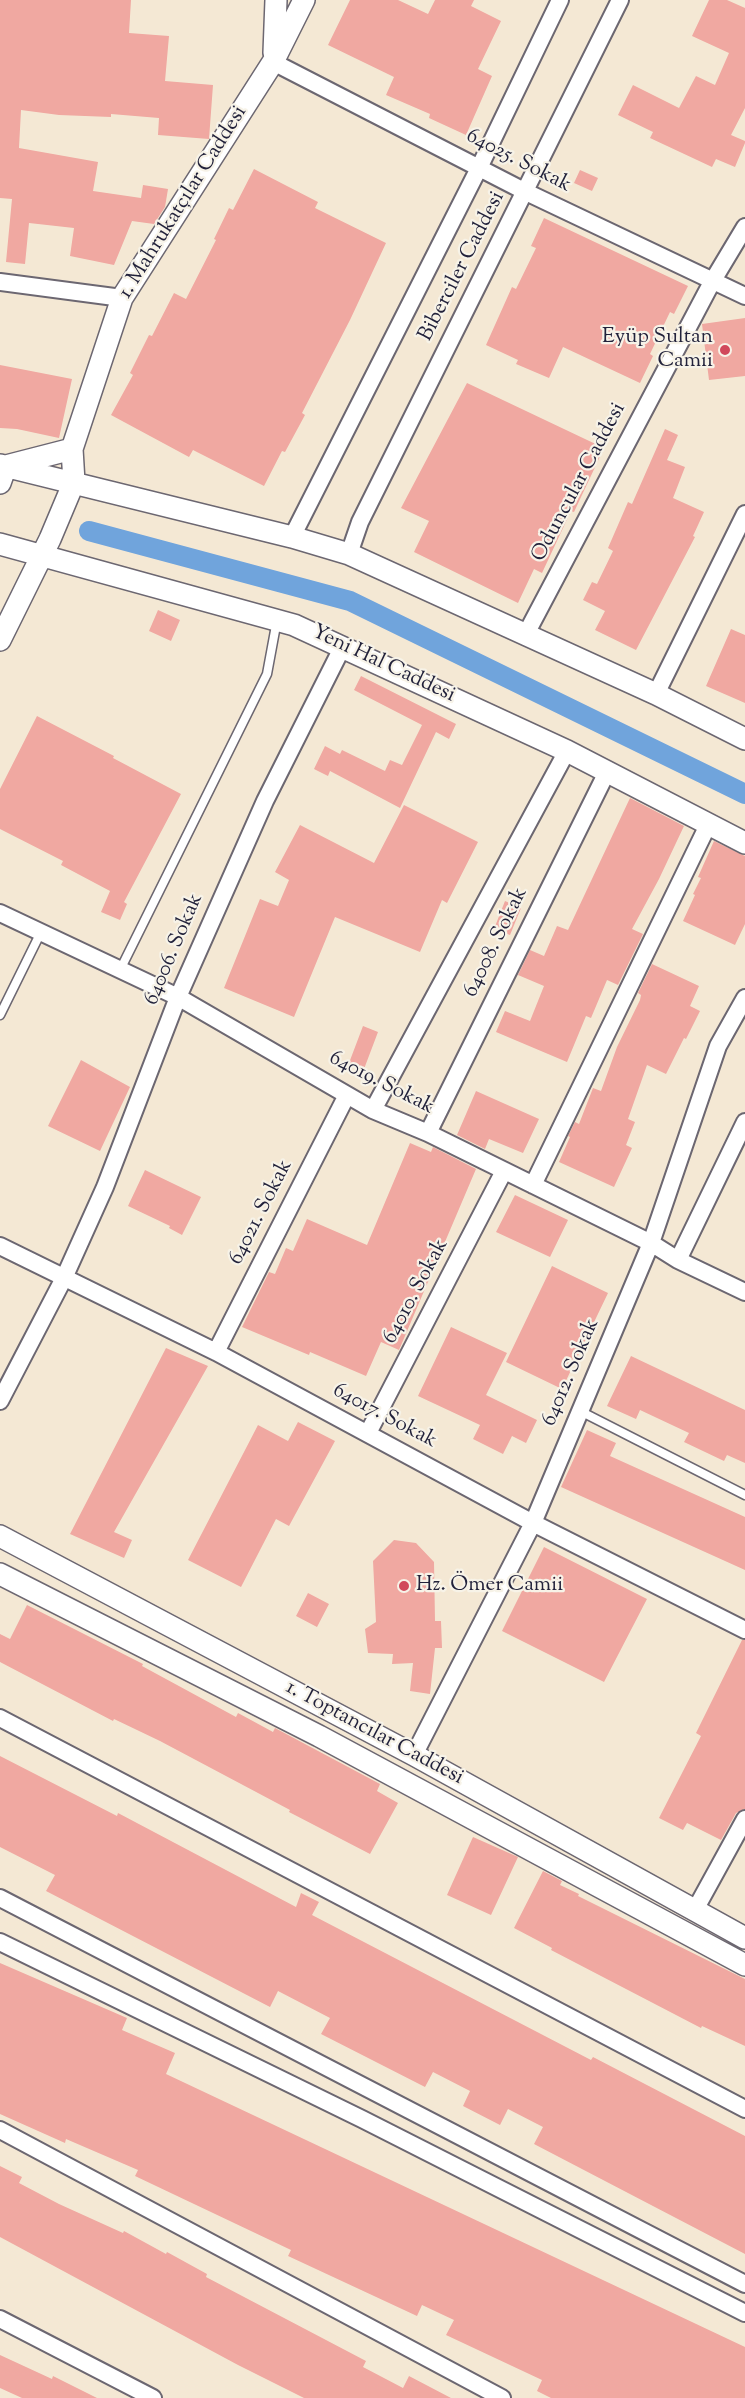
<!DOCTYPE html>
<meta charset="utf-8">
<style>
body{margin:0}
canvas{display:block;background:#f4e8d4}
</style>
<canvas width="745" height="2398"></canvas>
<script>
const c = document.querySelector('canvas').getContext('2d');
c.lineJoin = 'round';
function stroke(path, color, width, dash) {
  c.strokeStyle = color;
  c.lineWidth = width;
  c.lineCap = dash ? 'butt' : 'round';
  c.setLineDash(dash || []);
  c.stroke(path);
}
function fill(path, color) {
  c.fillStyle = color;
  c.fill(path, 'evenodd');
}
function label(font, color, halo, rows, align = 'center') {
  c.font = font + ' "Sorts Mill Goudy",serif';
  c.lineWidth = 4.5;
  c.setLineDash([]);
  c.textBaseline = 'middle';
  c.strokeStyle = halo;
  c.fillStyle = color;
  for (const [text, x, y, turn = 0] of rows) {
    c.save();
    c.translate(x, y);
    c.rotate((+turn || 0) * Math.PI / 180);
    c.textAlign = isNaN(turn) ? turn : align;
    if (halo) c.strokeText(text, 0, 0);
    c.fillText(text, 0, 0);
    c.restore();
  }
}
const canal = new Path2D(`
 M89 531 350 601 745 794`);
const building = new Path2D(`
 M0 0H131L129 33 169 36 165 81 213 85 209 139 158 135 159 118 111 114V117L59 115 21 110 19 148 98 162 93 191 141 198 143 185 168 189 165 207 154 224 132 221 114 265 70 256 74 228 29 223 25 264 6 262 12 199 0 198Z
 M350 0H398L428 14 435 0H474L471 6 501 21 478 69 492 76 466 135 429 118 430 114 386 95 394 77 328 45Z
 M709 0H727L745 8V108L731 135 745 141V143L735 167 716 159 712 167 650 138 653 132 618 115 633 85 679 108 696 76 715 85 729 53 692 36Z
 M254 169 318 202 315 208 386 243 350 320 302 413 305 415 285 452 282 451 264 486 193 450 189 457 111 415 133 375 130 373 149 335 152 336 174 293 186 299 216 240 214 239 229 208 233 210Z
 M580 170 598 178 592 191 574 183Z
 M544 218 688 286 674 314 670 312 650 354 653 356 640 383 563 347 549 378 516 364 518 360 486 345 512 287 516 289 536 248 531 246Z
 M745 318V376L709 380 702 324Z
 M0 365 72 379 59 438 17 429 0 428Z
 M467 383 604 448 574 512 571 511 542 573 534 569 518 603 414 552 429 521 401 508Z
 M665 429 678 435 667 460 685 467 673 498 704 512 693 536 695 537 636 650 595 630 605 611 583 600 592 582 597 584 613 551 608 548 628 502 632 504Z
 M158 610 180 620 171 641 149 631Z
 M731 629 745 635V703L706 686Z
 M361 676 456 724 449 739 436 732 400 808 330 771 328 776 314 769 325 746 340 754 342 750 385 771 390 760 402 765 422 725 354 690Z
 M37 716 114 756 113 758 181 794 124 902 127 904 120 920 101 912 110 891 61 865 63 861 0 829V789Z
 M630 798 684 826 659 879 632 929 643 934 618 985 607 980 591 1018 586 1016 567 1062 496 1032 505 1011 530 1021 544 986 518 975 530 950 544 956 557 926 568 930Z
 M404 805 478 842 447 903 442 900 420 952 335 917 294 1017 224 988 260 899 278 906 289 880 275 872 300 825 374 863Z
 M714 841 745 856V924L735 945 683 921 695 895 693 894 701 878 698 877Z
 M505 901 521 908 510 935 494 929Z
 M652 964 699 986 690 1006 700 1011 686 1039 684 1038 666 1074 647 1065 628 1119 635 1122 626 1145 632 1148 614 1187 559 1162 570 1137 568 1136 575 1122 579 1124 593 1088 601 1091 617 1047 640 1000 641 995 638 993Z
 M363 1026 378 1032 364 1069 349 1063Z
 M81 1060 130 1087 100 1151 48 1126Z
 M476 1091 539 1119 523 1153 489 1139 485 1149 457 1135Z
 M410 1143 431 1152 433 1147 476 1169 399 1350 381 1342 366 1376 310 1352 309 1355 242 1327 269 1272 275 1274 286 1248 293 1251 307 1219 367 1245Z
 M145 1170 201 1197 182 1235 169 1228 170 1226 128 1206Z
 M515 1195 568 1220 550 1257 496 1232Z
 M552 1266 608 1293 562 1389 506 1362Z
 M451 1327 507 1353 486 1395 537 1420 526 1443 512 1436 503 1454 473 1439 480 1425 418 1396Z
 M166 1348 208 1366 114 1532 132 1540 124 1558 70 1534Z
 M631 1356 745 1410V1463L727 1455 724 1461 684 1442 689 1433 640 1410 636 1419 607 1406Z
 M298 1422 335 1441 289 1526 276 1519 241 1587 188 1560 258 1425 288 1441Z
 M587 1430 616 1443 610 1456 745 1517V1570L561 1487Z
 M394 1540 416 1543 434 1562 435 1621H441L442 1648H435L430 1694 410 1691 413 1663 392 1664 393 1654 368 1653 365 1629 376 1622 373 1561Z
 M544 1547 647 1599 604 1682 502 1631Z
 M308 1593 329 1604 317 1627 296 1616Z
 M27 1605 143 1664 142 1666 236 1717 238 1713 273 1732 275 1728 380 1784 377 1791 398 1803 370 1854 289 1812 290 1810 160 1741 114 1719 113 1721 0 1662V1634L10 1639Z
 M742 1640H745V1809L736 1813 721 1840 687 1823 683 1830 659 1818 701 1736 696 1733Z
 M0 1756 117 1816 118 1813 296 1907 301 1893 319 1902 312 1915 591 2060 593 2057 745 2136V2254L534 2144 543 2127 508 2109 500 2125 463 2106 470 2091 433 2072 425 2087 321 2034 330 2018 278 1991 270 2007 46 1891 55 1875 0 1847Z
 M473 1837 518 1857 491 1915 447 1895Z
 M543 1871 562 1881 560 1885 579 1894 578 1896 745 1979V2046L702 2026 701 2028 551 1950 552 1948 514 1928Z
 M0 1963 127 2018 122 2030 175 2053 166 2074 745 2347V2398H551L537 2391 542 2380 446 2335 454 2320 422 2305 417 2316 288 2256 291 2250 135 2176 138 2170 66 2139 65 2143 0 2114Z
 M0 2166 22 2177 19 2183 59 2204 123 2233 124 2231 166 2254 167 2252 207 2274 206 2277 366 2361 363 2367 403 2388 409 2376 451 2398H304L238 2365 0 2237Z
 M0 2355 52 2379 53 2376 97 2398H22L0 2388Z`);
const service = new Path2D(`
 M120 970 267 674 277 620
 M0 1015 41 932
 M580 1411 745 1495`);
const minor = new Path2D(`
 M273 62 526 192 745 296
 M0 282 122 298
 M292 537 479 168 560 0
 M349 554 360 522 620 0
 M526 634 712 282 745 227
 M656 694 745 514
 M0 913 178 997 373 1110 428 1133 651 1243 678 1260 745 1292
 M373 1110 567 751
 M428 1133 607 772
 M533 1185 708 825
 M0 1246 216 1352 533 1523 745 1630
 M678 1260 745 1122
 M216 1352 347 1095
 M0 1401 64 1278 105 1187 178 997 265 801 343 646
 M368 1433 504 1171
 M0 1718 745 2109
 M414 1755 533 1523 651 1243 718 1046 745 998
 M0 1898 745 2284
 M695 1910 745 1819
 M0 1942 362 2119 745 2313
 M0 2130 502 2398
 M0 2319 153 2398`);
const tertiary = new Path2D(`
 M274 53 276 0
 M0 465 292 537 349 554 656 694 745 739
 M0 483 6 466 72 449
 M0 544 294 625 567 751 745 843
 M0 640 50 539 74 482 72 449 122 298 273 62 304 0
 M0 1536 414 1755 745 1938
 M0 1574 319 1736 745 1965`);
const markers = [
 [725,350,6,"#d1495b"],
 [404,1586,6,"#d1495b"]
];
const streetNames = [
 ["64025. Sokak",518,162,27],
 ["1. Mahrukatçılar Caddesi",184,203,-58],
 ["Biberciler Caddesi",463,267,-63],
 ["Oduncular Caddesi",580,483,-62],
 ["Yeni Hal Caddesi",383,665,25],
 ["64008. Sokak",497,943,-64],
 ["64006. Sokak",175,950,-67],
 ["64019. Sokak",381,1084,27],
 ["64021. Sokak",262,1213,-63],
 ["64010. Sokak",417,1292,-62],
 ["64012. Sokak",572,1373,-67],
 ["64017. Sokak",384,1417,28],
 ["1. Toptancılar Caddesi",374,1734,28]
];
const poiNames = [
 ["Eyüp Sultan",713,338],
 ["Camii",713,362],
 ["Hz. Ömer Camii",416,1586,"left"]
];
stroke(canal, '#70a4dc', 20);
fill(building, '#f0a8a1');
stroke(service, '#6c6771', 11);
stroke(minor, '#6c6771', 20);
stroke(tertiary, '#6c6771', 24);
stroke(service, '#fff', 8);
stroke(minor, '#fff', 16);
stroke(tertiary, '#fff', 21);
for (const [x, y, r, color] of markers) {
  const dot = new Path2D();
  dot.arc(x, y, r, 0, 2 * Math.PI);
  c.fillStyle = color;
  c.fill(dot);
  stroke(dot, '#f7f3e8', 2);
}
label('21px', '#22223b', '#f7f3e8', streetNames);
label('21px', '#22223b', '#f7f3e8', poiNames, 'right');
</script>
